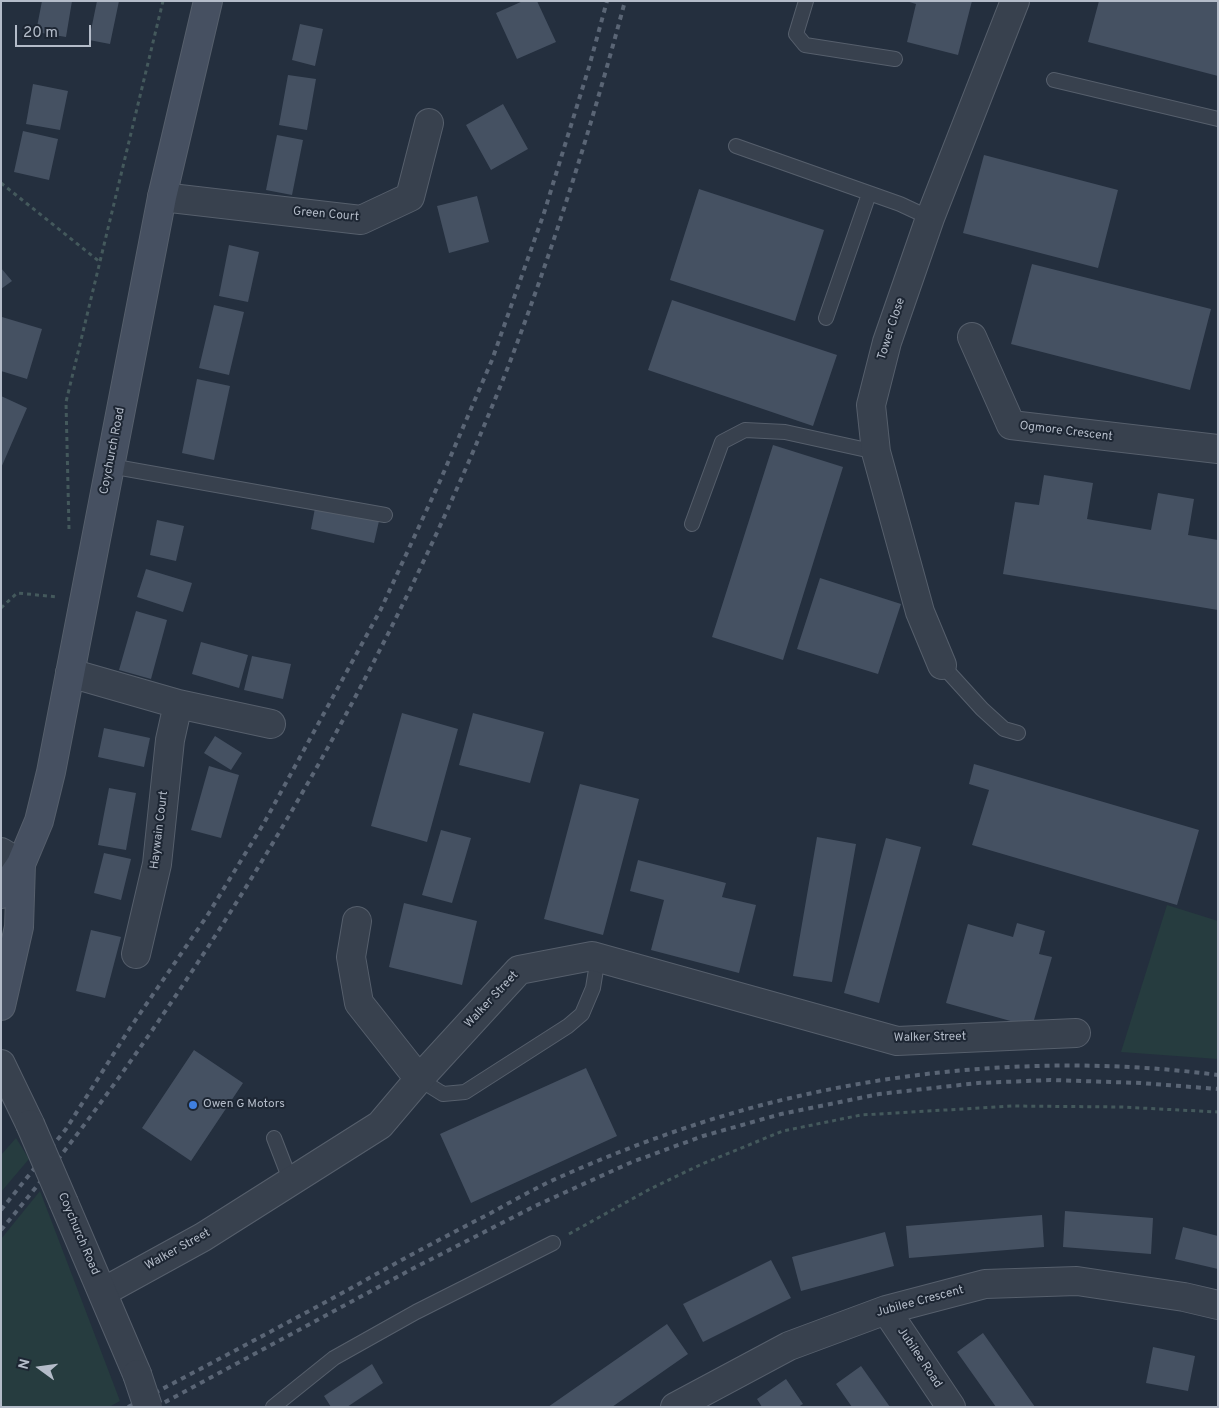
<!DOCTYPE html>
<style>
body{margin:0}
#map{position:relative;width:1219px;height:1408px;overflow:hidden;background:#242f3e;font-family:Overpass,sans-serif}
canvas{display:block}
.frame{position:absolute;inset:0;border:2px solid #b4bcc9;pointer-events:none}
.north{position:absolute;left:15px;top:1343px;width:50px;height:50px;-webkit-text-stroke:4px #1d2633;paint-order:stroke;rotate:284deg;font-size:14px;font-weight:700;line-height:20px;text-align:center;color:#b4bcc9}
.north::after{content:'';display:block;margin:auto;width:18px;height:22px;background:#b4bcc9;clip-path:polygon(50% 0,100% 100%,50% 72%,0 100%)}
.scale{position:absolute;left:15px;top:25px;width:76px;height:22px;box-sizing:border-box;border:2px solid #b4bcc9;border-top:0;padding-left:6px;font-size:15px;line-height:18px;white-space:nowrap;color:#b4bcc9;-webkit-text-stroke:4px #1d2633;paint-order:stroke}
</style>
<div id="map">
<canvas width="1219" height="1408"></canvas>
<div class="frame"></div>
<div class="north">N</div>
<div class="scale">20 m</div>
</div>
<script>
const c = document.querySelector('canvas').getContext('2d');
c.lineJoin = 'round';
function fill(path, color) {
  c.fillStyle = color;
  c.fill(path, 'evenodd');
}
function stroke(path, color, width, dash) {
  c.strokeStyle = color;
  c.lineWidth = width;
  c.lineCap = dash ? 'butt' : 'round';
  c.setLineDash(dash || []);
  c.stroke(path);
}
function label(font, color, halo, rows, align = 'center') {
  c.font = font + ' Overpass,sans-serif';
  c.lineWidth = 4;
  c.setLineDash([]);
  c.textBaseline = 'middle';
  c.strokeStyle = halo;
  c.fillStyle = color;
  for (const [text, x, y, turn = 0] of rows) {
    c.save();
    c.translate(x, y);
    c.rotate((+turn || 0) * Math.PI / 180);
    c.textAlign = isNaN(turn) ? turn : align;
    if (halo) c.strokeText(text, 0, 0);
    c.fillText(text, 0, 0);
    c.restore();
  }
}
const green = new Path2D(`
 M1167 905 1218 921V1059L1121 1052Z
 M16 1138 29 1159 1 1192V1155Z
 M40 1191 120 1401 109 1407H1V1239Z`);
const building = new Path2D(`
 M42 1H72L66 37 36 32Z
 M97 1H119L110 44 89 40Z
 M523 1H537L556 42 517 59 496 13Z
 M906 1H972L958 55 907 42 916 4Z
 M1099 1H1218V76L1088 42Z
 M300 24 323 29 315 66 292 60Z
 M288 75 316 79 307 130 279 125Z
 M33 84 68 91 60 130 26 124Z
 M503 104 528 149 491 170 466 125Z
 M23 131 58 139 49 180 14 172Z
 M277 135 303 140 292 195 266 190Z
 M984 155 1118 190 1098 268 963 233Z
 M699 189 824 230 795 321 670 280Z
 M477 196 489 242 449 253 437 206Z
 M229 245 259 252 248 302 219 296Z
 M1032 264 1211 309 1190 390 1011 344Z
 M1 268 12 281 1 289Z
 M672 300 837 355 813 426 648 370Z
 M214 305 244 312 229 375 199 368Z
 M2 317 42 329 27 379 1 371Z
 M197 379 230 386 214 460 182 453Z
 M1 396 27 408 1 468Z
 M773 445 843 467 783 660 712 637Z
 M1044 475 1093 483 1087 519 1151 530 1158 493 1194 499 1188 535 1218 540V610L1003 574 1015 502 1039 505Z
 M315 508 379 521 374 543 311 529Z
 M157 520 184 526 176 561 150 555Z
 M146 569 192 583 183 612 137 597Z
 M820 578 901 604 878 674 797 649Z
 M136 611 167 620 151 679 119 670Z
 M201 642 248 655 239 688 192 674Z
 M252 656 291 664 283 699 244 690Z
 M402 713 458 729 427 842 371 826Z
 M473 713 544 732 530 783 459 765Z
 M104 728 150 738 144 767 98 757Z
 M215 736 242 753 231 770 204 753Z
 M974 764 1199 830 1177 905 972 845 989 790 969 784Z
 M209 766 239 775 221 838 191 830Z
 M580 784 639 799 603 935 544 919Z
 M109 788 136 793 126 850 98 845Z
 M441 830 471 838 452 903 422 895Z
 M817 837 856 844 832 982 793 976Z
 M886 838 921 847 879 1003 844 993Z
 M104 853 131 859 121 900 94 893Z
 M638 860 726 883 722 897 756 905 739 973 651 950 664 900 630 891Z
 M404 903 477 921 462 985 389 967Z
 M1017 923 1045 931 1039 954 1052 957 1032 1027 946 1003 968 924 1013 937Z
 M91 930 121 937 105 998 76 991Z
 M194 1050 243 1083 191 1161 142 1128Z
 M586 1068 617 1136 471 1203 440 1134Z
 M1065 1211 1153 1218 1151 1254 1063 1247Z
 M1042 1215 1044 1247 909 1258 906 1226Z
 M1183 1227 1218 1236V1269L1175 1259Z
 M885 1232 894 1266 801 1291 792 1257Z
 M771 1260 791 1298 703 1342 683 1304Z
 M667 1324 688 1354 612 1407H548Z
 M983 1333 1035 1407H996L957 1352Z
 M1153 1347 1195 1356 1188 1391 1146 1383Z
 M372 1364 383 1383 347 1407H331L324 1396Z
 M861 1366 890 1407H852L836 1384Z
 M786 1379 803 1404 798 1407H762L757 1399Z`);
const path = new Path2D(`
 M1 183 100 262
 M69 529 66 402 163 1
 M1 608 17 593 58 597
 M569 1234 650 1189 702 1164 783 1131 861 1115 1013 1106 1121 1107 1218 1112`);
const service = new Path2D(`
 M806 1 796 34 805 45 895 59
 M1054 80 1218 119
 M736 146 900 204 930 218
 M826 318 869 194
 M110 466 385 515
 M692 524 722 442 745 430 785 432 876 452
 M942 665 982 709 1004 729 1018 733
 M419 1079 443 1094 465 1092 568 1026 582 1014 593 988 598 957
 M274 1138 291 1182
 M273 1407 334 1358 416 1312 553 1243`);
const minor = new Path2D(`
 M162 197 361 220 410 197 429 123
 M972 337 1011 425 1218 449
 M942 665 920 612 876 452 871 405 887 342 930 218 1015 1
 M70 673 178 704 271 724
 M1 852 21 864
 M357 921 351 957 359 1003 419 1079
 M136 954 157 864 170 740 178 704
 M103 1292 203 1237 380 1125 419 1079 519 970 592 956 897 1041 1076 1033
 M886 1310 951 1407
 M675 1407 789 1346 886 1310 985 1284 1077 1281 1184 1297 1218 1305`);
const tertiary = new Path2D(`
 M1 1064 30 1124
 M64 1203 137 1374`);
const secondary = new Path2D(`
 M1 894 21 864 39 821 51 772 162 197 208 1
 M1 1006 19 927 21 864`);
const rail = new Path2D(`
 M1 1210 66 1129 130 1028 207 916 264 823 381 609 440 481 492 360 544 213 589 67 607 1
 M1 1230C83 1132 157 1027 226 919 337 744 432 559 508 367 554 247 592 125 625 1
 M128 1407C204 1367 280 1327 355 1286 399 1261 444 1237 489 1214 509 1203 530 1191 551 1181 631 1145 714 1115 799 1096 934 1065 1081 1057 1218 1075
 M156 1407 412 1269 535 1206 632 1162 703 1136 781 1114 879 1094 978 1083 1051 1080 1141 1083 1218 1089`);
const tertiaryBridge = new Path2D(`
 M30 1124 64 1203
 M137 1374 148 1407`);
const markers = [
 [193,1105,5,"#3f7fe0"]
];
const streetNames = [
 ["Green Court",326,215,5],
 ["Tower Close",892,329,-72],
 ["Ogmore Crescent",1066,432,7],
 ["Coychurch Road",113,451,-79],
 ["Haywain Court",160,830,-83],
 ["Walker Street",492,1000,-47],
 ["Walker Street",930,1038,-1],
 ["Coychurch Road",78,1234,67],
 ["Walker Street",178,1250,-29],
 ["Jubilee Crescent",920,1302,-15],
 ["Jubilee Road",919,1358,56]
];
const poiNames = [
 ["Owen G Motors",203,1105]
];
fill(green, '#263c3f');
fill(building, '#455162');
stroke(service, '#565f6c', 16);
stroke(minor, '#565f6c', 30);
stroke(tertiary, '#565f6c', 30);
stroke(secondary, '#565f6c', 30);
stroke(path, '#44595c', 3, [4, 4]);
stroke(service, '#38414e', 14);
stroke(minor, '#38414e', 28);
stroke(tertiary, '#38414e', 28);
stroke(secondary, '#465061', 28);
stroke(rail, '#5a6575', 4, [5, 5]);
stroke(tertiaryBridge, '#565f6c', 30, []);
stroke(tertiaryBridge, '#38414e', 28);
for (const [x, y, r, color] of markers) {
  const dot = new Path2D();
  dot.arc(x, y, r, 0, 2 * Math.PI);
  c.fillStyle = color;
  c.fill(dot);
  stroke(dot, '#1d2633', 2);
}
label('12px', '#b4bcc9', '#1d2633', streetNames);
label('12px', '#b4bcc9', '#1d2633', poiNames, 'left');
</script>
